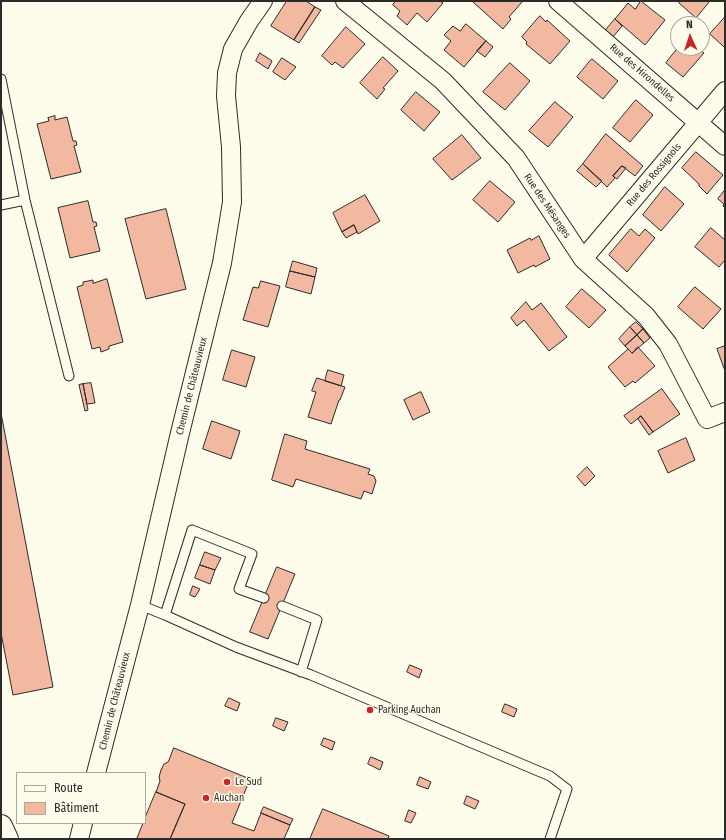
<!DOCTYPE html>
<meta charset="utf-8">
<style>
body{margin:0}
#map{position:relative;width:726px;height:840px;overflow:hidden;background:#fdfbea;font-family:"Fira Sans Condensed",sans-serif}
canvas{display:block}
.frame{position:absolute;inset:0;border:2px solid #2b2b2b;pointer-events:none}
.legend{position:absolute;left:16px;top:772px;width:130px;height:52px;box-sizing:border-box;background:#fdfbea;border:1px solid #a9a89e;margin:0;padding:5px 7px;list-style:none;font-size:12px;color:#2b2b2b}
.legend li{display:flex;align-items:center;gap:8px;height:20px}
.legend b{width:20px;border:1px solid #a9a89e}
.north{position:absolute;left:670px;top:16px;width:40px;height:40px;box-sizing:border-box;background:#fdfbea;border:1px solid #a9a89e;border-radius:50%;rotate:357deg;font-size:11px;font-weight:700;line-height:16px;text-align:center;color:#2b2b2b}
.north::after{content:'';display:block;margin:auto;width:14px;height:18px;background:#c62828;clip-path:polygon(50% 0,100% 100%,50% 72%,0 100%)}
</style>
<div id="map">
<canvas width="726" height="840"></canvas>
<div class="frame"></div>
<ul class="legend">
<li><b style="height:5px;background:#fdfbea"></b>Route</li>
<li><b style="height:11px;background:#f2b8a0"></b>Bâtiment</li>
</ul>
<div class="north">N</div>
</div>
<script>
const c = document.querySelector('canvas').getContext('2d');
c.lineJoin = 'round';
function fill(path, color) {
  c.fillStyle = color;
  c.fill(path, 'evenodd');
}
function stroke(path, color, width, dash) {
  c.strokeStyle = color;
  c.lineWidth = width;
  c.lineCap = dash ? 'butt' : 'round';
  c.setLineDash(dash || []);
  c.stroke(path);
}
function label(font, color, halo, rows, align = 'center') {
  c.font = font + ' "Fira Sans Condensed",sans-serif';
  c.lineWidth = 3;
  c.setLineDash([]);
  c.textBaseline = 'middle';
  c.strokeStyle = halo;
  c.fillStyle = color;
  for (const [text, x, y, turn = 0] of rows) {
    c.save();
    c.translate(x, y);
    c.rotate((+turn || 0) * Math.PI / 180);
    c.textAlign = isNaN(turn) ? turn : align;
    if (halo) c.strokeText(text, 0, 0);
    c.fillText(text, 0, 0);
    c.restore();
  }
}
const building = new Path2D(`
 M287 1H306L315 7 294 40 271 26Z
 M396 1H440L443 3 427 22 417 13 407 25 397 16 400 11 393 5Z
 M474 1H520L522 2 509 17 511 19 503 29 473 2Z
 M641 1 665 20 645 45 615 19 628 3 635 9Z
 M680 1H710L696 18 679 3Z
 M315 7 321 10 299 43 294 40Z
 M540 16 546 22 547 20 570 41 550 64 526 44 527 42 522 37Z
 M725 17V48L710 34Z
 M615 19 622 26 612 38 605 31Z
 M466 24 486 41 464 67 444 50 451 41 444 35 453 26 460 31Z
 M346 27 365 44 343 68 335 62 332 65 322 56Z
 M486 41 493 47 485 57 477 51Z
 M678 48H697L704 53 683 77 666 63Z
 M260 53 272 61 268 69 256 61Z
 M383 57 398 71 383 88 385 89 377 99 360 83Z
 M282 58 296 67 285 80 273 72Z
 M592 59 618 81 603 99 577 77Z
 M510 63 530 81 505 110 483 92Z
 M416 92 440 112 424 131 401 110Z
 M636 100 653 115 630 142 613 128Z
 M555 102 573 117 548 147 529 131Z
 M55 116V120L67 117 73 141H76L77 145 74 146 81 172 51 179 37 124 49 121 48 118Z
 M606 134 643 166 635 176 622 166 613 176 615 178 607 187 583 164Z
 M462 135 481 158 452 180 433 159Z
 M696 152 723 175 707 194 699 186V184L682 168Z
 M583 164 602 181 596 187 577 171Z
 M622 166 626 168 617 179 613 176Z
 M490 181 515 202 498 222 473 200Z
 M665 187 684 204 661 231 643 215Z
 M725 190V208L723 206 724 204 718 199Z
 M365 195 380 221 358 234 354 225 342 232 333 213Z
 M88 201 93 222H96L97 226 94 227 100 251 70 258 58 208Z
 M166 209 186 289 146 299 125 219Z
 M354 225 357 232 346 238 342 232Z
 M711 228 725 240V260L719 267 695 247Z
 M631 229 639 236 645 229 655 238 627 272 609 255Z
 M539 236 550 259 535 267 534 265 518 273 507 250 530 238 531 240Z
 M293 261 317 268 315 277 290 271Z
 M290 271 315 277 311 294 286 287Z
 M107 279 123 342 109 346V349L101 352 100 347 92 349 77 287 83 285V282L93 280V283Z
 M261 281 280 286 268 327 243 320 253 287 258 288Z
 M695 287 721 309 703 329 678 307Z
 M582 289 606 310 589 328 566 307Z
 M526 302 532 310 541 303 567 337 549 351 524 320 517 326 511 318Z
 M636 322 643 329 637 335 630 327Z
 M630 327 637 335 625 346 619 339Z
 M643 329 650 338 644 343 637 335Z
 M637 335 644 343 632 353 625 346Z
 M725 346V371L717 349Z
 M638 347 655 366 635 383 633 381 625 387 608 367 628 349 632 353Z
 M232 350 255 357 246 387 223 380Z
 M328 370 344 375 341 386 325 381Z
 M317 378 345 387 340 400H339L331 424 308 417 316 392 312 391Z
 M91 383 95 403 87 404 83 384Z
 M83 384 88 410 85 411 79 385Z
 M662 389 680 414 653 432 641 416 631 424 624 416Z
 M421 392 430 412 413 420 404 400Z
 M1 413 53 687 13 695 1 633Z
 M641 416 653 432 649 435 638 419Z
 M212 421 240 431 231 459 203 449Z
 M285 434 307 441 305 449 370 469 368 474 374 476 376 481 372 494 364 491 361 499 296 479 293 487 272 480Z
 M686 438 695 460 668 473 658 451Z
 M587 467 595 476 585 486 577 477Z
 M205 552 221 558 215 570 200 565Z
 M200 565 215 570 210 584 195 578Z
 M277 567 295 574 268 639 250 632Z
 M193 586 200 589 195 597 190 595Z
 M410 665 422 670 419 678 407 672Z
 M229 698 240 703 237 711 225 706Z
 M505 704 517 709 514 717 502 712Z
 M276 718 288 722 284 731 273 726Z
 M324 738 335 742 332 750 321 745Z
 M174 748 250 779 232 823 254 831 261 813 290 825 284 839H170L185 804 156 792 160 781 159 777 161 770 164 764 168 762Z
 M371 757 383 762 380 770 368 764Z
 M420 777 431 782 428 789 417 785Z
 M156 792 185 804 170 839H139L137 838 143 823H145V818Z
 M467 796 479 801 475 809 464 804Z
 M264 807 293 819 290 825 261 813Z
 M323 809 389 836 388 839H310Z
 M409 810 416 813 411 823 405 821Z`);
const service = new Path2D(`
 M1 79 25 200 69 376
 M1 205 25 200
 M140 605 165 615 236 647 311 675 550 776 567 789 550 839
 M282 606 317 620 301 672
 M165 615 192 530 252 554 239 589 264 598`);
const minor = new Path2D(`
 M345 1 443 81 516 158 583 259 646 316 668 344 707 419 725 412
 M558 1 725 146
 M583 259 725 91
 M96 773 140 605 180 433 222 263 232 202 231 147 226 96 227 73 233 49 249 21 263 1
 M79 839 83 823`);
const primary = new Path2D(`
 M1 826 7 839`);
const markers = [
 [370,710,4,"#c62828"],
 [227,782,4,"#c62828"],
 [206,798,4,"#c62828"]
];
const streetNames = [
 ["Rue des Hirondelles",642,73,41],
 ["Rue des Rossignols",654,175,-50],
 ["Rue des Mésanges",547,206,56],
 ["Chemin de Châteauvieux",192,386,-76],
 ["Chemin de Châteauvieux",115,701,-76]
];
const poiNames = [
 ["Parking Auchan",378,710],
 ["Le Sud",235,782],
 ["Auchan",214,798]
];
fill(building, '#f2b8a0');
stroke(building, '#2b2b2b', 1);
stroke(service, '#2b2b2b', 11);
stroke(minor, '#2b2b2b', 20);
stroke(primary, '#2b2b2b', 24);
stroke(service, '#fdfbea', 9);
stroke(minor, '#fdfbea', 18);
stroke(primary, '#fdfbea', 22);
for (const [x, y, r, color] of markers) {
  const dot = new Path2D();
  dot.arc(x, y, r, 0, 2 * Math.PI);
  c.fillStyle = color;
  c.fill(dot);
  stroke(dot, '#fdfbea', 1.5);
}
label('10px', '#2b2b2b', '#fdfbea', streetNames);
label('10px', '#2b2b2b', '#fdfbea', poiNames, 'left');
</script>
